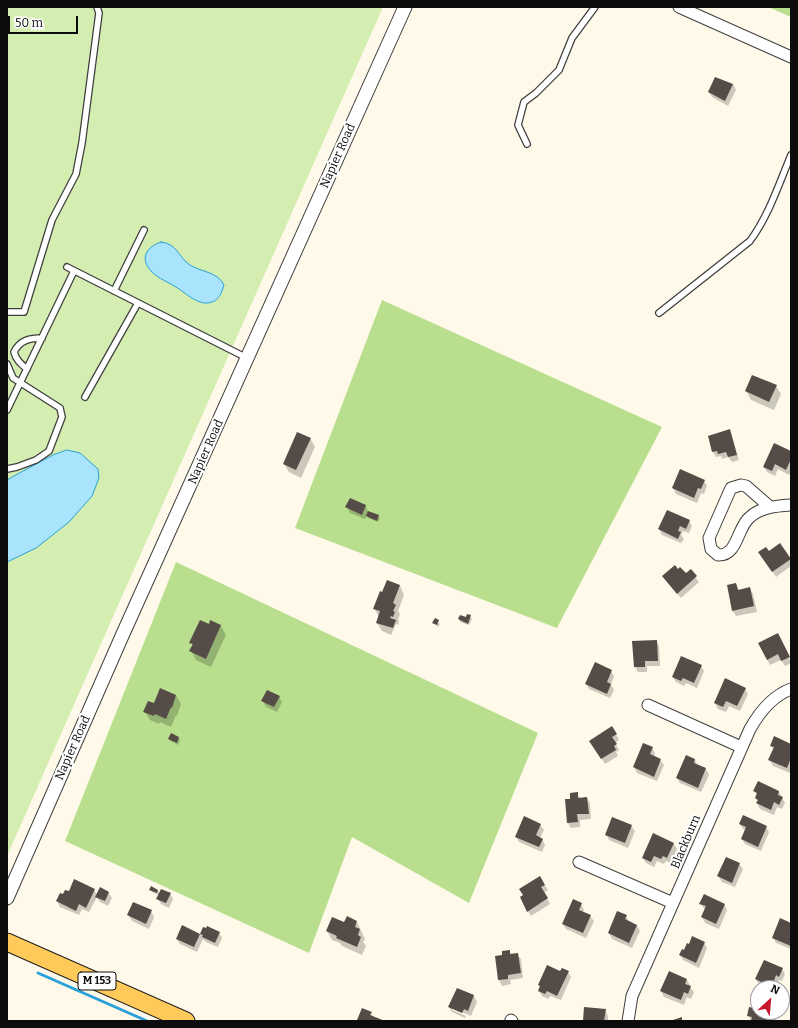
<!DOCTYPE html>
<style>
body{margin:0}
#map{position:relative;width:798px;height:1028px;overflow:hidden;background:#fff9ea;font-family:Bitter,serif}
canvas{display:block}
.frame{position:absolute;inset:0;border:8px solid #0c0c0c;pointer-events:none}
.north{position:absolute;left:750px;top:980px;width:40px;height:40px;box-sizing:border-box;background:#fff;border:1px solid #9e9e9e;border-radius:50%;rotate:26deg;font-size:11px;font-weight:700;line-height:16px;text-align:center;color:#0c0c0c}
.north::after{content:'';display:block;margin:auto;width:14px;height:18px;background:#c8172d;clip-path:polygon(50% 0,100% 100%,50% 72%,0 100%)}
.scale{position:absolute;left:8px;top:16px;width:70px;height:18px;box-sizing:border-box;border:2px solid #0c0c0c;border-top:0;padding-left:5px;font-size:12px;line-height:14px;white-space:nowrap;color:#0c0c0c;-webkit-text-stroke:3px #fff;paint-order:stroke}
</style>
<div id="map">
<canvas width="798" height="1028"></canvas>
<div class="frame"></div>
<div class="north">N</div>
<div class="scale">50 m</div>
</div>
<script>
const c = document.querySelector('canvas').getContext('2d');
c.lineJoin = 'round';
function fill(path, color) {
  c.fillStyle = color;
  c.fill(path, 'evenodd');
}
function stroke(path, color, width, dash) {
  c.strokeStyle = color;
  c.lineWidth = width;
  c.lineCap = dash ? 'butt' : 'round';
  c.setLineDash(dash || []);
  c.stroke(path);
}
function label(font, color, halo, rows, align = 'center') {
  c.font = font + ' Bitter,serif';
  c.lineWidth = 4;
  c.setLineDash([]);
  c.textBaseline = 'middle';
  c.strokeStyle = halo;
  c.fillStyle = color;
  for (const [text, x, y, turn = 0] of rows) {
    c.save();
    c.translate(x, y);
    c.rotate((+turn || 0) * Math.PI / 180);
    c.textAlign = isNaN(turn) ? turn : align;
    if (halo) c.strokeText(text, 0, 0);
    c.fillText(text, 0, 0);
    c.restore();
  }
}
const green = new Path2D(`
 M7 7H383L7 856Z`);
const forest = new Path2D(`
 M768 7H791V17Z
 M382 300 662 427 557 628 295 528Z
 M176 562 538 733 469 903 352 837 309 953 65 841Z`);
const water = new Path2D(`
 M161 242C178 244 178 257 190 265 201 272 218 272 224 285 222 292 219 300 212 302 199 307 186 293 176 287 168 282 159 279 152 272 139 259 146 247 161 242Z
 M67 450 80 453 98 469 99 478 92 496 69 522 36 548 7 562V480L12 477 53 455Z`);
const shadow = new Path2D(`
 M733 84 736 90 728 106 712 97 709 92Z
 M776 386 781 394 774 410 751 400 746 391Z
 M729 431 732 436 739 460 732 462 728 457 722 459 721 456 716 457 713 452 709 437Z
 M310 438 315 447 301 478 289 472 284 464Z
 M791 452V471L789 475 778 469 775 476 767 472 764 467Z
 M704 481 707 486 704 494 701 493 697 503 676 494 673 488Z
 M366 506 368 512 378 516 380 518 378 522 368 518 367 516 365 519 350 513 347 507Z
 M689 521 692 526 689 533 683 531 681 535 684 539 681 543 662 535 659 529Z
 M780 545 791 561V566L776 577 763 558Z
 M678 570 686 574 690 570 699 582 681 598 663 577Z
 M388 582 400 586 404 595 398 611 400 614 398 619 399 621 398 625 396 624 391 635 382 631 377 623 379 617 374 608Z
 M736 584 739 590 750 588 753 594 757 612 736 616 733 611Z
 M470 616 472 619 469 625 460 622 459 619Z
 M435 620 440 624 438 627 434 623Z
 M211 622 221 626 226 635 211 667 196 660 191 651 193 646 191 643 209 626Z
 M781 640 791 663 785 666 781 660 770 665 767 659Z
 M656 641 659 646 660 666H647V672H638L635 667Z
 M701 666 704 671 697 688 686 683 684 686 676 682 673 677Z
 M611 671 614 676 611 685 614 690 610 698 589 689 586 684Z
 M745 688 748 694 740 711 729 706 726 712 718 709 715 703Z
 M176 695 181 704 177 716 176 715 171 727 160 722 159 724 150 720 145 712 154 704Z
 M279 697 282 702 277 712 266 707 263 701Z
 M612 727 619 740 615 743 619 750 616 752 618 756 605 764 594 746Z
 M179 738 180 740 178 745 171 741 169 739Z
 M644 744 652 748 655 753 654 757 660 760 664 765 657 781 637 773 634 767Z
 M791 745V770L790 773 773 766 770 760 774 750 771 746Z
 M695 760 698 766 706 769 709 775 701 792 680 783 677 778Z
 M755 791 779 792 785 803 782 809 777 807 774 815 760 809 757 803 758 802 756 798 757 795Z
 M577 793 580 798H587L590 803 591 819 580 820V827L571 828 568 823 571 800Z
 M740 824 766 827 769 832 761 851 745 844 742 839 746 830 743 829Z
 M540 825 544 830 540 838 542 839 545 845 542 852 519 842 516 836Z
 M631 826 635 831 628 848 609 840 606 834Z
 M674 844 677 849 671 863 666 861 664 864 657 861 654 867 646 863 643 858Z
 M739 864 743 869 735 887 722 882 718 876Z
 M539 877 548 890 544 893 550 904 531 916 524 905Z
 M94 890 97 895 108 892 112 898 108 906 100 902 97 897 89 912 82 909 79 915 60 907 57 901 63 896Z
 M151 890 158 891 160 894H170L173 899 169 908 161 904 158 899 159 895 152 892Z
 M581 904 584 910 583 912 590 916 594 921 586 938 566 929 563 924Z
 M701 904H724L727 910 719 929 705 923 702 917 705 910Z
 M151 911 154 917 149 929 132 921 128 915Z
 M626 916 629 922 637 925 640 931 632 948 612 939 609 933Z
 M357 922 365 939 363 942 366 946 362 955 342 946 340 943 332 940 327 931 344 923Z
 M791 924V949L776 943 773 937Z
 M182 927 200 935 203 928 219 933 222 938 218 947 206 942 203 939 197 952 180 944 177 939Z
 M704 943 707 948 699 968 683 960 680 955 689 945Z
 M509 951 511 954H517L521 959 523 978 510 980 511 984 502 986 499 980 496 957 503 956Z
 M782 969 785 974 782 981 779 980 776 988H767L759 985 756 979Z
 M561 972H568L571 977 561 1000 550 996 548 999 542 996 539 991 540 987 539 985Z
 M687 980 690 985 689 986 694 992 691 999 687 997 684 1005 664 997 661 991Z
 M457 989 474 996 477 1002 471 1016 452 1008V1010L466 1016 465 1018 452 1012 449 1007Z
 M758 1005V1012H774L776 1018V1021H751L749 1016Z
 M605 1010 608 1016V1021H584Z
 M371 1013 373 1017 382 1021H359V1020Z`);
const stream = new Path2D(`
 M38 973 147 1021`);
const building = new Path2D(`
 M715 77 733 84 725 101 708 92Z
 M752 375 777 385 769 402 745 391Z
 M730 429 737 455 728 457 726 452 718 454 717 451 712 452 708 436Z
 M297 432 311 438 296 470 283 464Z
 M774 443 791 451V459L786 470 775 464 772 471 763 467Z
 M680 469 705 480 701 489 698 488 694 498 672 488Z
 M350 498 366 505 362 515 345 507Z
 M667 510 690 520 686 529 680 526 678 531 681 532 678 539 658 529Z
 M368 511 379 515 377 521 366 516Z
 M780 543 791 559 772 572 758 552 766 547 769 551Z
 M675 565 678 569 680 567 686 573 691 569 697 576 677 594 662 576Z
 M387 580 400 585 393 603 396 605 393 611 395 612 393 617 391 616 390 618 396 620 393 628 376 623 380 611 373 609 380 591 382 592Z
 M736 583 738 590 750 587 754 606 732 611 727 585Z
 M467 614 471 615 468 624 458 619 460 615 466 617Z
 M435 618 439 620 437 625 432 623Z
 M200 620 209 624 210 620 221 625 206 659 189 651 193 644 189 643Z
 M778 633 790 657 781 661 778 654 767 660 758 643Z
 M657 640 658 661H645V667H634L632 641Z
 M681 656 702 665 694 683 683 678 681 681 672 677Z
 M595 662 612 670 607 682 611 684 607 694 585 684Z
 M725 678 746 688 737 706 726 701 723 707 714 703Z
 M160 688 176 695 172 708 171 707 166 719 155 714 154 716 143 712 148 701 154 703Z
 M267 690 280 696 274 707 261 701Z
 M612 726 617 734 612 737 617 744 614 746 616 750 601 759 589 741Z
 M171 733 179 737 177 743 168 739Z
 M774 736 791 744V758L787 768 768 760 774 747 770 746Z
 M643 743 653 747 650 754 661 759 654 777 633 767Z
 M686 755 695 759 694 763 706 768 698 788 676 778Z
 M758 781 779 791 778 795 783 797 779 805 774 802 771 810 756 803 758 800 755 798 757 793 753 791Z
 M578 792V798L587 797 589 814H577L578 822 567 823 565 799H570V793Z
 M743 815 767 826 758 847 741 839 746 827 739 824Z
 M524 816 541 824 536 835 543 839 539 847 515 837Z
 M612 817 632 825 625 843 605 835Z
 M653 833 674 843 667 858 663 856 661 859 654 856 651 862 642 858Z
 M726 857 740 863 732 883 717 876Z
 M540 876 545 885 541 887 548 898 527 912 520 897 523 895 519 889Z
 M74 879 95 889 86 908 79 904 76 911 56 901 60 893 63 894 65 890 69 891Z
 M151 886 158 890 157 893 149 890Z
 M100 887 109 892 105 901 95 897Z
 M161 889 171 893 166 903 156 899Z
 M704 894 725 904 716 924 701 917 706 906 699 904Z
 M573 899 582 903 579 910 591 915 583 933 562 924Z
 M133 902 152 910 146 924 127 915Z
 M617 911 627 915 625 919 637 925 629 943 608 933Z
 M347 916 357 921 355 927 360 929 358 935 361 937 357 947 336 938 337 936 326 931 332 917 344 922Z
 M780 918 791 923V946L772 938Z
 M182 925 200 934 203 927 206 928 207 926 220 932 215 943 202 937 203 935 200 934 194 947 176 939Z
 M692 936 705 942 696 963 679 955 682 949 684 950 687 943 689 944Z
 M510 950V954L518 953 521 973 508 975V979L498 980 495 956 502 955V951Z
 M764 960 783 968 779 977 776 975 772 987 755 979Z
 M547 965 560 971 562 968 569 971 557 996 547 991 545 994 538 991 540 986 538 985Z
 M669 971 687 979 685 984 691 986 688 994 684 992 681 1000 660 991Z
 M457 988 474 995 468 1011 464 1009 462 1013 448 1007Z
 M754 1003 758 1004V1012H774L771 1021H751L752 1017 747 1016 749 1007 754 1008Z
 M584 1007 606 1009 604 1021H583Z
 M362 1008 372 1012 370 1015 385 1021 357 1020Z
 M682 1017V1021H670Z`);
const service = new Path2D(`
 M527 144 518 125 524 102 536 93 559 70 572 38 595 7
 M67 267 247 358
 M114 291 144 230
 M7 312H24L52 220 76 174 82 143 99 13 97 7
 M659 313 750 241C769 215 779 184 791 155
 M7 364 13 378 60 408 62 417 49 451 36 460 17 467 7 469
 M27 369C21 364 16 360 14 352 20 340 30 338 42 338
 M85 397 138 303
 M7 410 74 271`);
const minor = new Path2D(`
 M679 7 791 57
 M770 507 746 486 741 485 731 488 709 538 711 549 718 555C738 556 737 527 750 517 761 507 777 506 791 505
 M648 705 741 747
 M579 862 673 903
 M511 1020 512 1021
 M628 1021 632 996 750 729C759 713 772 696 791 689`);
const tertiary = new Path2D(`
 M7 898 122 636 405 7`);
const primary = new Path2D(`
 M7 942 186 1021`);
const shields = [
 [97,981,38]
];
const shieldNames = [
 ["M 153",97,981]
];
const streetNames = [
 ["Napier Road",338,156,-66],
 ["Napier Road",206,452,-66],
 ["Napier Road",73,748,-66],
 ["Blackburn",686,842,-67]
];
fill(green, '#d4edb0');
fill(forest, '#b9df8e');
fill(water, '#a9e3fc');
stroke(water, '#29a1da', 1);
fill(shadow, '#0003');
stroke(stream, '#29a1da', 3);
fill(building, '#554b47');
stroke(service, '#3f3f3f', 8);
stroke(minor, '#3f3f3f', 13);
stroke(tertiary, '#3f3f3f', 15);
stroke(primary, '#1d1d1d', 19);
stroke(service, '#fff', 5.5);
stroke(minor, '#fff', 11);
stroke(tertiary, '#fff', 13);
stroke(primary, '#ffca5a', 17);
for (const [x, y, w] of shields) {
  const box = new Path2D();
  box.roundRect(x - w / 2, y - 9, w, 18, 3);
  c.fillStyle = '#fff';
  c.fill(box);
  stroke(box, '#0c0c0c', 1);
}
label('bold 11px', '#0c0c0c', null, shieldNames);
label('12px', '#0c0c0c', '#fff', streetNames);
</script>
